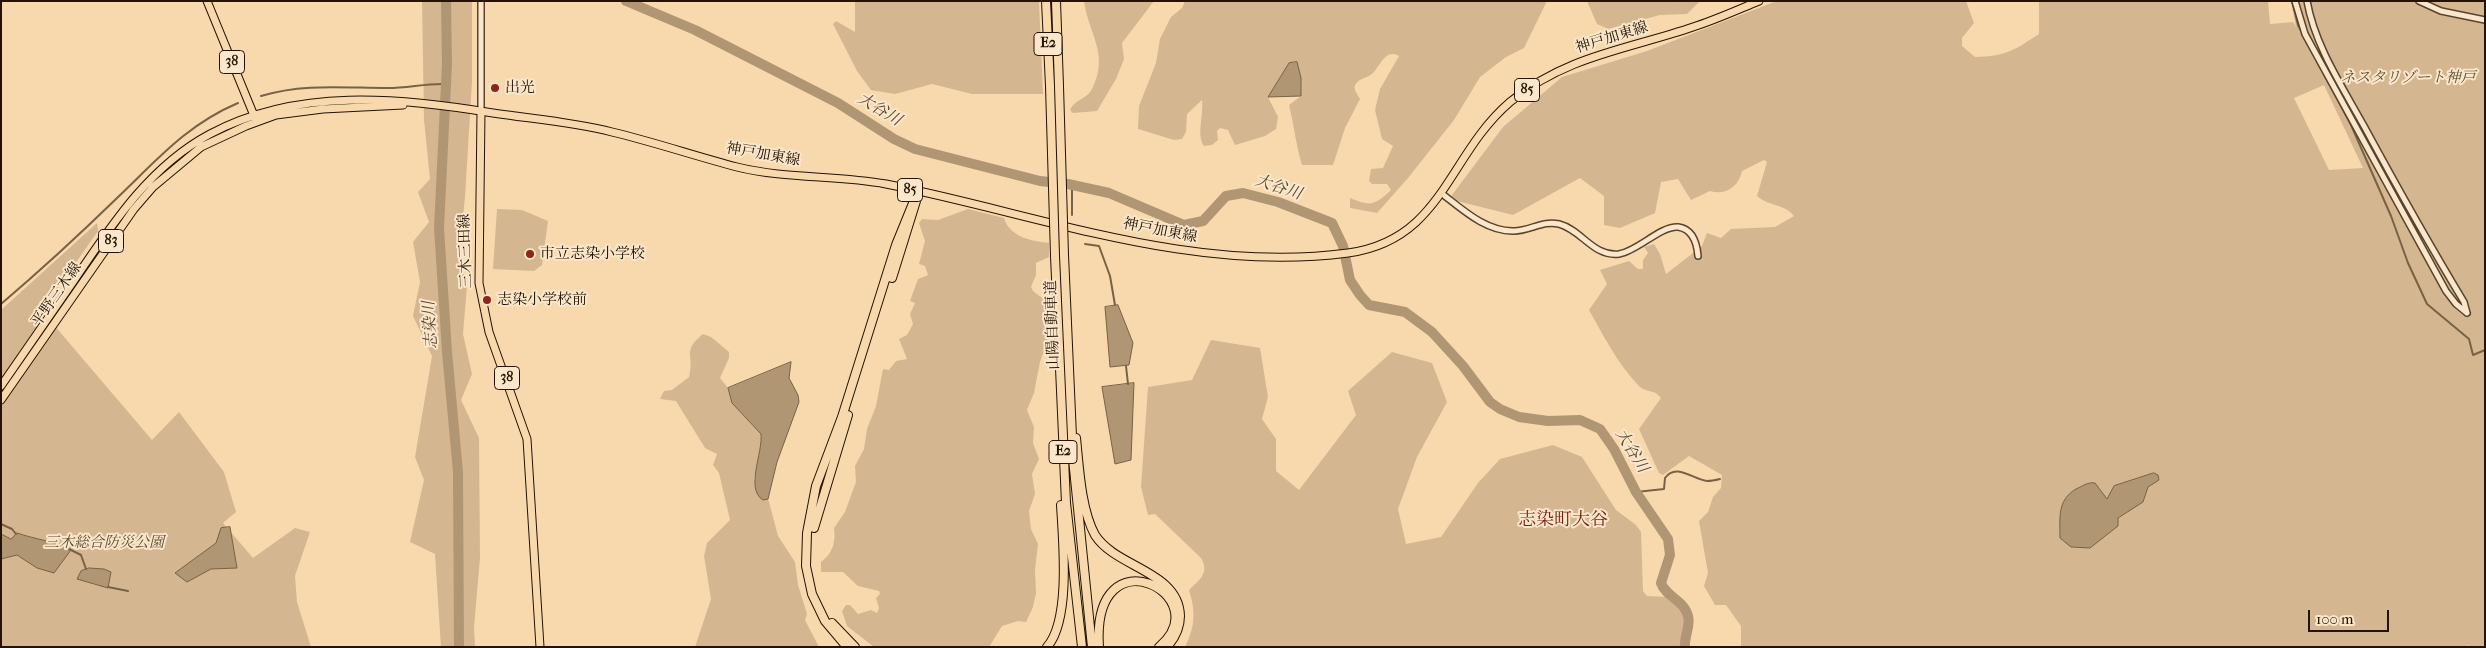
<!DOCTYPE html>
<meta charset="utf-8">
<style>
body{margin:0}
#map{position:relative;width:2486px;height:648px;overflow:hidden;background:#f8d9ae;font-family:"IM FELL French Canon",serif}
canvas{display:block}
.frame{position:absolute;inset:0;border:2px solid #231300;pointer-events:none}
.scale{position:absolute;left:2308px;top:610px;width:81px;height:22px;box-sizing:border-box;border:2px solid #231300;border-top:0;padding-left:6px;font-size:15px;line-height:18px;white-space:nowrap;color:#231300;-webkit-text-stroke:4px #fae6ca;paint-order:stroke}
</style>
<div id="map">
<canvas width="2486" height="648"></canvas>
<div class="frame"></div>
<div class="scale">100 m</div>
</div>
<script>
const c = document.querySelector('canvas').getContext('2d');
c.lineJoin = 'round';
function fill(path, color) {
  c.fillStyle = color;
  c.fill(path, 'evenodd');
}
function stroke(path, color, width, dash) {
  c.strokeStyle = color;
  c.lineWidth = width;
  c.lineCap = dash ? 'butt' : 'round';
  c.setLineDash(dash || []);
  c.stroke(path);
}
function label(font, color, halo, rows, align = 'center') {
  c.font = font + ' "IM FELL French Canon","Noto Serif JP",serif';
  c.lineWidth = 4;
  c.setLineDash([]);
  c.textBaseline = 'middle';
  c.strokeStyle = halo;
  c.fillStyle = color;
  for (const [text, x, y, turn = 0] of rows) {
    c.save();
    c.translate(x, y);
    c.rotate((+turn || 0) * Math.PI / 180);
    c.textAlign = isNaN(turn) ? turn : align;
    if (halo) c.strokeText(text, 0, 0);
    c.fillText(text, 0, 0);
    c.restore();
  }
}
const green = new Path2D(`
 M422 1H472V82L465 197 459 255 467 286 463 334 472 374 461 400 479 438 480 558 474 627 475 647H441L435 554 410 542 424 480 415 457 432 356 413 316 420 282 413 242 429 222 418 192 430 179 424 120Z
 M855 1H1039L1043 94H972L932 84 895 94 871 90 857 71 833 24 836 21 855 32Z
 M1084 1H1154L1122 43 1124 59 1116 79 1097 111 1073 113 1070 110C1074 100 1088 98 1092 89 1110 54 1088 33 1084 1Z
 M1185 1H1547L1524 48 1506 57 1480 77 1454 120 1408 178 1377 213 1350 208V198C1371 207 1375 205 1391 190L1387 184H1372L1369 181 1371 169 1383 168 1393 146 1382 139 1375 110 1380 89 1399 56C1385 48 1380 67 1372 74 1367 78 1359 78 1355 85 1353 89 1358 95 1360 99L1345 128 1333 165H1302C1296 145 1294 125 1289 105L1301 96 1289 63 1268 97 1278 117 1276 129 1265 136 1235 145 1228 130 1220 128 1217 131 1218 140 1212 145 1204 146C1196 135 1204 114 1202 100L1187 114 1186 132 1182 139 1174 140 1138 129 1139 106 1156 63 1160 39 1171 17 1182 8Z
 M1587 1H1700L1687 14 1660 15 1608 29 1597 24Z
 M1777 1H1966L1974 23 1962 38V46L1975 57C2006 56 2013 51 2039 34V1H2268L2270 24 2293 22 2296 27 2291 1H2485V647H2467L2471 644 2465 647H1741V626L1726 605H1715L1704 586 1708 573 1699 521 1708 512 1713 497 1721 488 1722 475 1689 456 1663 475 1659 473 1639 429 1661 398C1655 389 1645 393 1638 385 1618 364 1603 335 1589 310L1607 284 1600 270 1629 261 1638 269H1643V260L1648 253 1644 247 1654 244 1660 254 1666 274 1702 246 1707 233 1721 238 1731 229 1775 227 1794 216C1785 204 1768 206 1757 196L1767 162 1764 160 1742 171C1739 186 1726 196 1710 191L1691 200 1678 179 1661 182 1655 213 1620 228 1604 225V196L1580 178 1513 215 1449 199 1503 127 1562 77 1647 51ZM2324 85 2363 168 2329 170 2294 98Z
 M497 209 522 210 548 221 542 265 534 271 493 269Z
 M968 209 1004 218C1010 237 1031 241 1049 243V257L1036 263V275L1031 287 1033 291 1046 301 1047 342 1040 362 1034 393 1027 410 1034 427 1033 443 1039 459 1032 474 1035 494 1029 511 1031 529 1038 544 1035 570 1036 593 1033 607 1026 622 1018 621 1002 626 989 647H874L847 626 842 611 846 605H850L858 614 871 610 877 613 879 608 876 598 880 594 879 591 858 586 843 572H821V562C832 554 836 543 834 528L845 512 856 482 855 466 864 449 867 429 876 406 883 369 889 370 896 361 907 359 899 339 907 335 913 324 910 314 915 303 910 301 918 279 928 275 925 266 919 264 925 241 919 223 922 219 938 220Z
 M97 223 98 231 42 311 152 440 179 412 224 472 236 512 223 523 253 558 295 528 310 532 295 576 297 602 311 647H1V310Z
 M703 334 711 337 729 352V358L720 378 728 388 732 403 761 434V453L754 479 768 498 778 536 795 562 798 585 807 614 805 620 819 647H695L711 599 704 556 707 543 730 520 719 473 713 465 717 454 705 448 676 401 660 399 664 391 672 390 689 377C695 354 681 352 703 334Z
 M1211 340 1260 348 1268 397 1262 419 1276 439V471L1299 490 1356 415 1348 391 1392 352 1432 363 1447 402 1417 457 1398 509 1406 544 1441 537 1478 483 1500 459 1553 445 1582 457 1616 510 1636 525 1641 532 1643 591 1647 596 1668 597 1684 611C1689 624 1681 634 1681 647H1185C1195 627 1196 611 1189 590 1199 580 1210 573 1201 558L1155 514 1148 515 1141 487 1148 387 1192 380Z`);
const water = new Path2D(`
 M1297 62 1301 78V96L1268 97 1289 63Z
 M1118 305 1133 343 1129 365 1110 367 1105 307Z
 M791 362 789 378 798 395 799 402 777 462 768 499 763 500C745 489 763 453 761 434L732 403 728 388Z
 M1134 383 1131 460 1115 464 1102 387Z
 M2154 473 2158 475 2159 480 2148 487 2143 502 2118 518V526L2090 548 2071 547 2060 538C2060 518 2057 500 2076 489 2083 486 2087 482 2095 483L2107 499 2114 486Z
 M230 527 237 568 211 569 187 582 175 573 216 543 221 528Z
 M17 533C34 539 54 541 71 550L54 573 37 568 17 555 1 559V534L11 539Z
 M89 568 104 569 111 572 108 588 77 579 81 571Z`);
const stream = new Path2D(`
 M2292 1 2298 25 2351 125 2391 216 2408 263 2427 304 2469 339 2473 355 2485 350
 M261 96C303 83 345 88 388 88 408 88 427 83 446 84
 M1072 215V184
 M1085 244 1099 246 1110 276 1115 305
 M1 304C41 270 79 235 116 199 156 161 186 125 238 103
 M1126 366 1128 384
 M1636 492 1664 489 1665 478C1676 462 1694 480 1707 481 1711 481 1716 480 1720 479
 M1 524 12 529 16 534
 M69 549 81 555 86 569
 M108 587 128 591`);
const river = new Path2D(`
 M446 1 447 64 439 228 447 352 458 472 459 647
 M626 1 695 30 838 103 894 139 915 149 1040 181 1068 184 1109 193 1184 225 1203 221 1226 196 1243 193 1278 202 1332 223 1343 246 1350 280 1360 295 1369 305 1405 312 1432 332 1463 366 1490 402 1500 409 1519 417 1548 421 1580 420 1600 429 1614 449 1636 492 1668 539 1670 555 1661 583C1666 597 1684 600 1688 616 1691 626 1684 636 1685 647`);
const tertiary = new Path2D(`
 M481 1V111
 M2295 1 2305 34 2446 291 2456 304 2467 313
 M2307 1C2315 46 2342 86 2364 126 2396 185 2429 244 2464 302L2467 313
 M2419 1 2441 11 2485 20
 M1441 193C1462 209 1486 232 1514 231 1530 231 1543 220 1559 224 1582 230 1593 257 1619 254 1638 251 1660 226 1678 227 1693 229 1697 244 1698 256`);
const primary = new Path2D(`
 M207 1 255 118
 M481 111 479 283 489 332 527 439 540 647
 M1 386C26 350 50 315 75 279 112 224 150 166 210 134 298 87 398 98 493 113 533 119 573 122 612 132 654 142 695 156 737 167 785 179 837 175 886 184 1038 214 1190 274 1348 253 1443 240 1447 156 1510 102 1565 56 1629 49 1693 27 1715 20 1737 10 1759 1
 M1 400 134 209 153 187 201 147 246 126 276 115 323 109 403 105`);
const motorway = new Path2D(`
 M1046 1 1050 86
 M1056 1 1059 86
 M1064 255 1073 459 1092 647
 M1055 256 1066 503 1082 647
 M892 278 916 201
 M1076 438C1079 467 1081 510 1095 535 1116 568 1179 571 1180 616 1180 628 1175 638 1167 647
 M814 528 848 415
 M832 623 855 647
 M847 647 825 621 812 594 806 566 807 533 816 486 842 417 896 245 918 191
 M1047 647C1071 620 1063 540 1061 505
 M1099 647C1091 529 1220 596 1159 647`);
const motorwayBridge = new Path2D(`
 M1050 86 1055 256
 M1059 86 1064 255`);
const markers = [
 [495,88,5,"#8f2418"],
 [530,254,5,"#8f2418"],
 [487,300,5,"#8f2418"]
];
const shields = [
 [1048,44,28],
 [232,62,25],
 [1527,90,25],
 [910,190,25],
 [111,241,25],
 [507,378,25],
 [1063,452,28]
];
const shieldNames = [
 ["E2",1048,44],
 ["38",232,62],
 ["85",1527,90],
 ["85",910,190],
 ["83",111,241],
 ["38",507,378],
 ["E2",1063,452]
];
const streetNames = [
 ["神戸加東線",1612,38,-17],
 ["神戸加東線",763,155,10],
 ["神戸加東線",1160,231,11],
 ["三木三田線",466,251,-92],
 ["平野三木線",57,295,-55],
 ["山陽自動車道",1053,325,-92]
];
const parkNames = [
 ["ネスタリゾート神戸",2408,78],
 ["三木総合防災公園",104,543]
];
const poiNames = [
 ["出光",505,88],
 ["市立志染小学校",540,254],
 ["志染小学校前",497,300]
];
const waterNames = [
 ["大谷川",879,110,31],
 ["大谷川",1278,188,18],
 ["志染川",431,325,-94],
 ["大谷川",1631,451,58]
];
const quarterNames = [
 ["志染町大谷",1563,521]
];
fill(green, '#d4b790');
fill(water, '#b09673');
stroke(water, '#786245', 1);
stroke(stream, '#786245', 2);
stroke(river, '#b09673', 10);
stroke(tertiary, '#58442c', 8);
stroke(primary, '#231300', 9);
stroke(motorway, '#231300', 10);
stroke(tertiary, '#fae6ca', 5);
stroke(primary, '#f8d9ae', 7);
stroke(motorway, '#f8d9ae', 8);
stroke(motorwayBridge, '#231300', 10, []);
stroke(motorwayBridge, '#f8d9ae', 8);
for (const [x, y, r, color] of markers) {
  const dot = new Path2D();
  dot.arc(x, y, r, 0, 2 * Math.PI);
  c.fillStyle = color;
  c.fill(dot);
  stroke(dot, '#fae6ca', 2);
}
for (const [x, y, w] of shields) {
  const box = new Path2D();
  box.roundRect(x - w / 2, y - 11.5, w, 23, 4);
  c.fillStyle = '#fae6ca';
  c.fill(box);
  stroke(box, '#231300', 1);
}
label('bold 14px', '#231300', null, shieldNames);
label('15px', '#231300', '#fae6ca', streetNames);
label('italic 15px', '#614c32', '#fae6ca', parkNames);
label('15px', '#231300', '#fae6ca', poiNames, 'left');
label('italic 16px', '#5b472e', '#fae6ca', waterNames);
label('18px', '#7a1f14', '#fae6ca', quarterNames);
</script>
